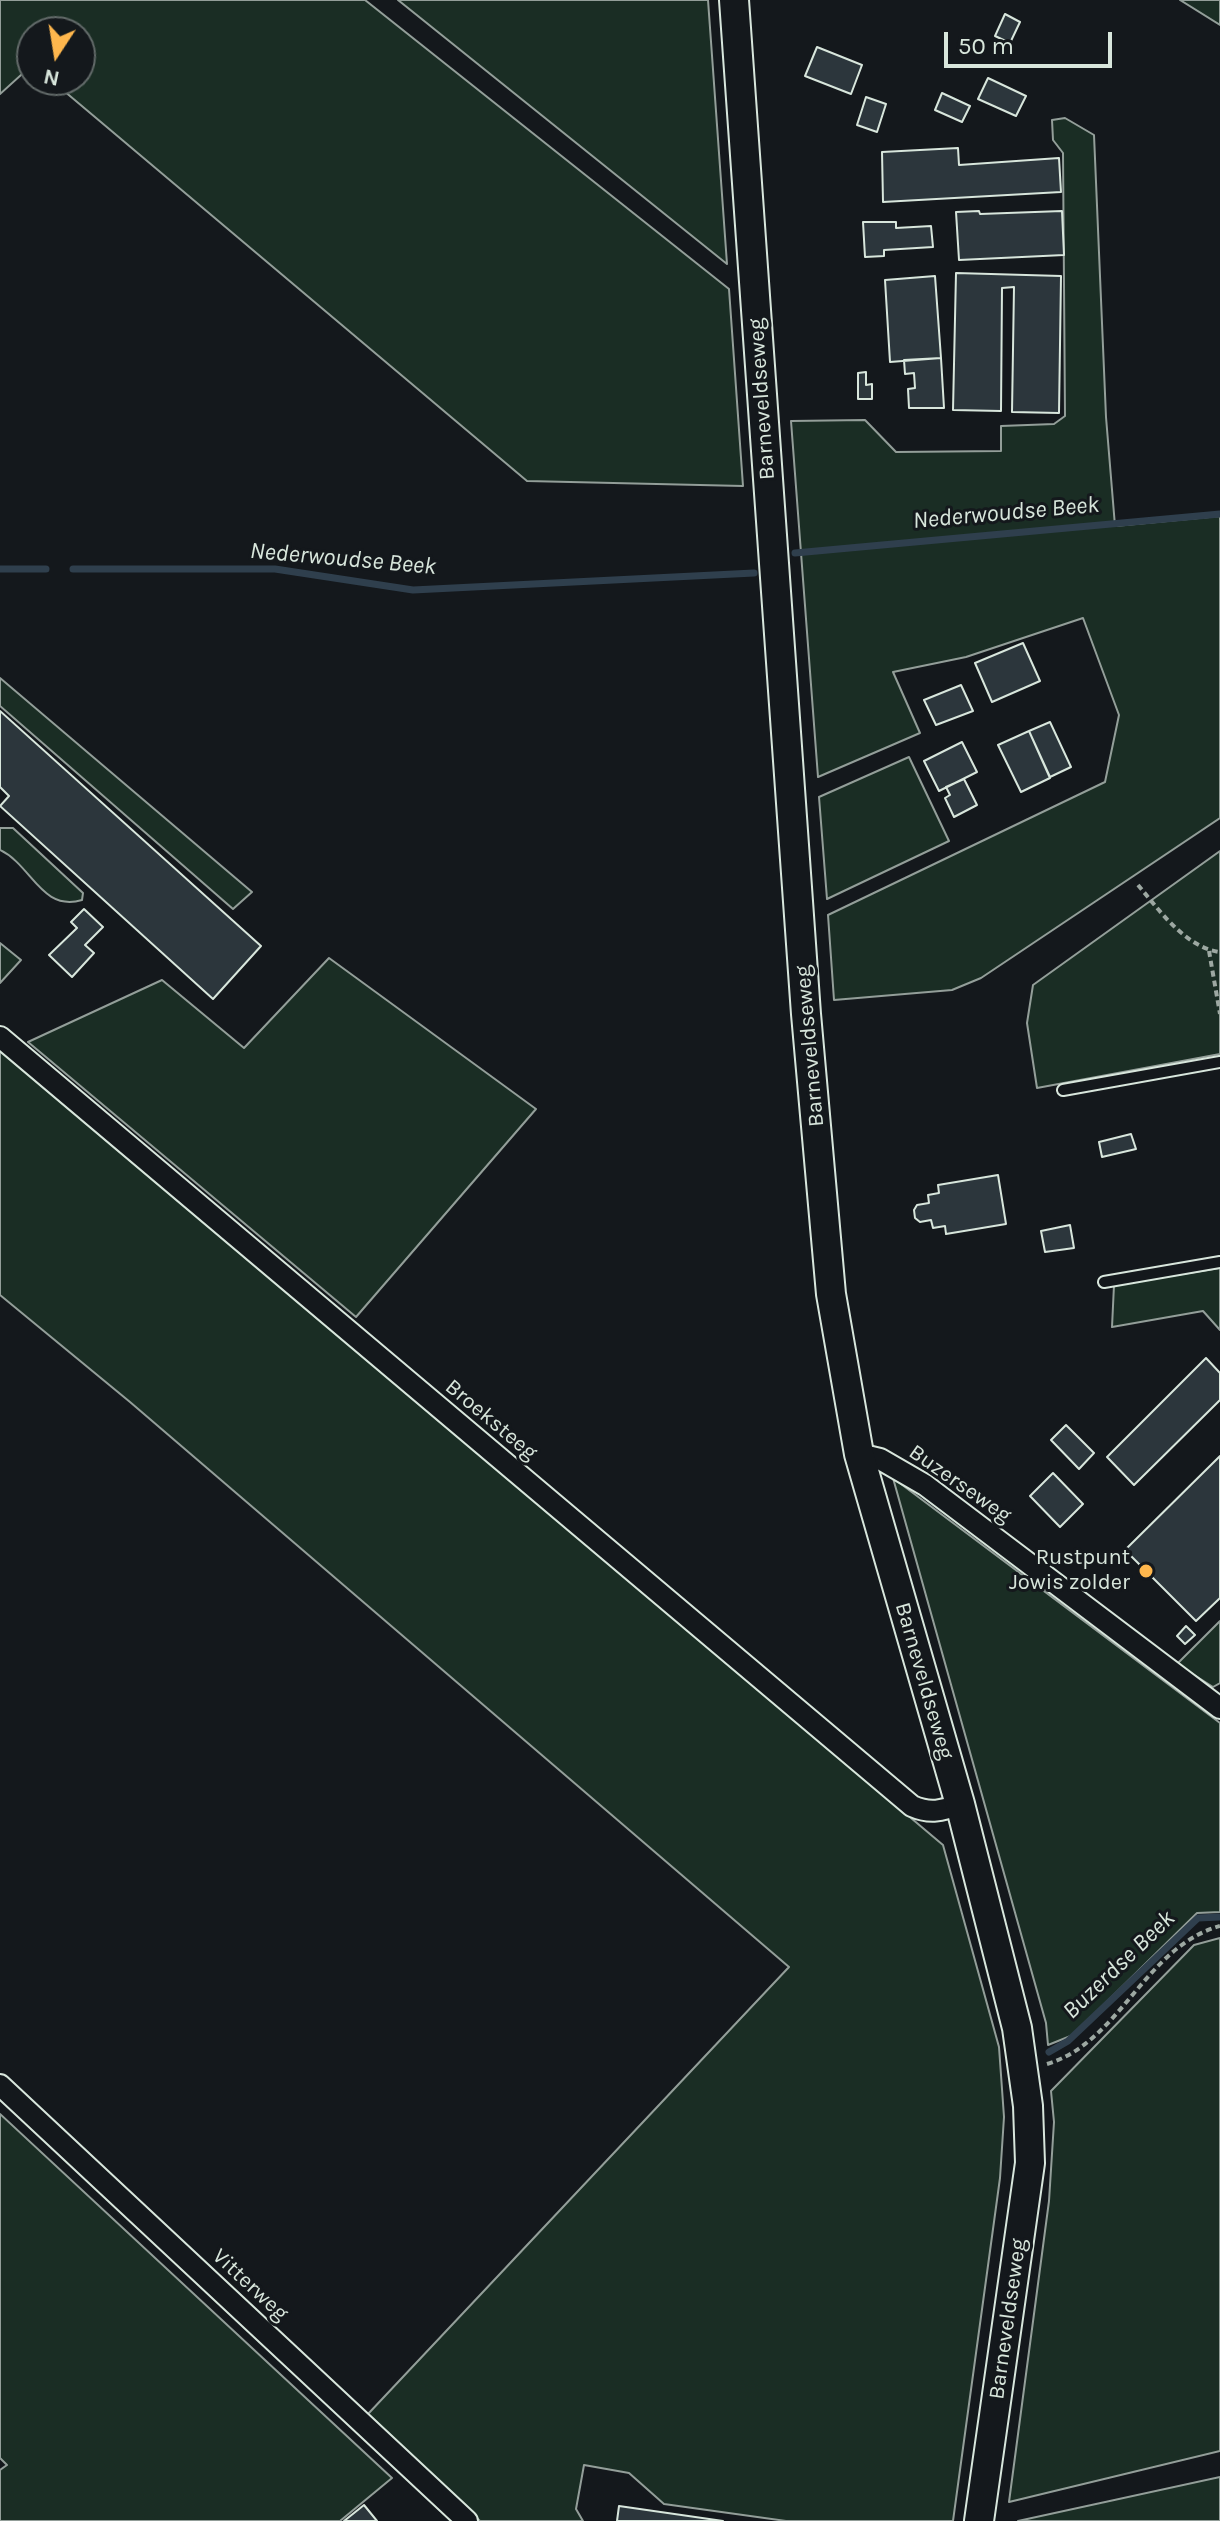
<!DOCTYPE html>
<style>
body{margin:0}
#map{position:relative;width:1220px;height:2521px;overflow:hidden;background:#14181c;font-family:Karla,sans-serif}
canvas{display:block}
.north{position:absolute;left:16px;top:16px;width:80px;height:80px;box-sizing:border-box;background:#14181c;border:2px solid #626a69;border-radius:50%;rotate:192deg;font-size:22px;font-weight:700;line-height:32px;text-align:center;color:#d8e6dc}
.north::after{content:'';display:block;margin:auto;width:28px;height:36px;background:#ffb74d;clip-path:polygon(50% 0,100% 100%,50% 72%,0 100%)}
.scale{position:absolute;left:944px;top:32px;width:168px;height:36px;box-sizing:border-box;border:4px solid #d8e6dc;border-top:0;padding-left:10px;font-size:24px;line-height:28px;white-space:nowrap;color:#d8e6dc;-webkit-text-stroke:6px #14181c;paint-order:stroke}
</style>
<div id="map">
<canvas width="1220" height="2521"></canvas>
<div class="north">N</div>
<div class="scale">50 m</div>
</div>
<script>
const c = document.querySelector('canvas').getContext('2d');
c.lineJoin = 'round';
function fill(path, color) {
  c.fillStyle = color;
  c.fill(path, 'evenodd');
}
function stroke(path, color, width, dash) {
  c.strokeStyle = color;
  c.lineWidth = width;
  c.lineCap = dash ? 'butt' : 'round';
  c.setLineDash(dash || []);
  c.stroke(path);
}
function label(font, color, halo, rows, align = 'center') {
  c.font = font + ' Karla,sans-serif';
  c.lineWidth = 6;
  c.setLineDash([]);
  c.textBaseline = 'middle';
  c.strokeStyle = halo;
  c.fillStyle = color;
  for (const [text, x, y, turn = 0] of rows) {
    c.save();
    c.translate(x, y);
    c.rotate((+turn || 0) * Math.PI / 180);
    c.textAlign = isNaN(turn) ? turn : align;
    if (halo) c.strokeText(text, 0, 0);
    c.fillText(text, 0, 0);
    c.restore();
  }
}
const green = new Path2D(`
 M0 0H365L729 289 743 486 527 481 51 80H80V32H32V65L0 94Z
 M398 0H708L727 264Z
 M1180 0H1220V25Z
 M1065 118 1094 135 1106 417 1115 526 1220 516V818L981 978 952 990 834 1000 828 915 1105 782 1119 715 1083 618 966 657 893 672 920 733 818 777 791 421 865 420 896 452 1001 451V426L1054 424 1065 416 1063 153 1053 140 1052 120Z
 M0 678 252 892 233 909 0 706Z
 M909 757 949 841 827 899 819 797Z
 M0 828H13L83 893 82 900C41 912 32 865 0 850Z
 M1220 851V1054L1037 1088 1027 1023 1033 985Z
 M0 943 21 960 0 983Z
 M329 958 536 1109 356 1317 28 1042 162 980 244 1048Z
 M0 1050 943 1845 999 2047 1004 2117 1000 2178 953 2521H786L664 2504 629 2473 584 2465 576 2509 583 2521H480L368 2414 789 1967 130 1402 0 1295Z
 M1220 1268V1330L1203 1311 1112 1327 1114 1285Z
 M893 1478 1220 1723V1912L1197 1913 1073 2035 1048 2045 1046 2023Z
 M1220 1621V1683L1213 1687 1177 1664Z
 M1220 1938V2451L1009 2502 1049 2201 1054 2122 1051 2091 1194 1945Z
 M0 2114 392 2478 340 2521H0V2470L7 2465 0 2458Z
 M1220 2477V2521H1018Z`);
const stream = new Path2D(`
 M795 553 1220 514
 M0 569H46
 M73 569H275L413 590 754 573
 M1049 2052 1068 2041 1198 1918 1220 1917`);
const building = new Path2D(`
 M1005 14 1020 22 1010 43 995 36Z
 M817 47 862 65 851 94 805 76Z
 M988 78 1026 96 1016 116 978 99Z
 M942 93 970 106 962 122 935 110Z
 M866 97 886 104 877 132 857 125Z
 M958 148 959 165 1059 158 1061 192 883 202 882 152Z
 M979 211 980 214 1062 211 1064 255 959 260 956 212Z
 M863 222H896V228L931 226 933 247 884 250V256L865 257Z
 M956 273 1061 276 1059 413 1012 412 1014 287 1002 288 1001 411 953 410Z
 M935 276 941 358 890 362 885 280Z
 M941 358 944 408H909L908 389 915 388 914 373 905 374 904 360Z
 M866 372V385L872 384V399H858V373Z
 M1023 643 1040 681 992 702 975 663Z
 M961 685 973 711 936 725 924 700Z
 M0 711 261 946 213 999 0 806 9 796 0 787Z
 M1050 722 1071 767 1050 777 1029 731Z
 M1029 731 1050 778 1021 792 998 745Z
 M962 742 977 772 939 791 924 761Z
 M964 779 977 805 954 817 945 798 950 795 946 787Z
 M84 909 103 927 85 945 94 953 72 977 49 955 77 928 71 922Z
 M1131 1134 1136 1149 1102 1157 1099 1142Z
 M998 1175 1006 1224 946 1234 945 1226 933 1228 931 1220 920 1222 915 1218 914 1210 917 1205 929 1203 928 1195 939 1193 938 1185Z
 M1070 1225 1074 1248 1045 1252 1041 1231Z
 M1206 1358 1220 1373V1400L1134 1485 1107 1457Z
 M1066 1425 1094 1453 1079 1469 1051 1440Z
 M1220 1456V1598L1196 1621 1125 1550Z
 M1053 1473 1083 1504 1060 1527 1030 1496Z
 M1186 1626 1195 1635 1185 1644 1177 1636Z
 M364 2505 377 2521H344Z
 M619 2506 723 2521H617Z`);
const path = new Path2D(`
 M1138 885C1159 910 1186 948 1220 952
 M1209 951 1220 1014
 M1047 2064C1121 2042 1144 1947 1220 1926`);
const service = new Path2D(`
 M1063 1090 1220 1062
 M1104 1282 1220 1262`);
const minor = new Path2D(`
 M0 1037 912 1806C930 1814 942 1811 960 1804
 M859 1454 880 1459 925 1485 1220 1708
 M0 2085 467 2521`);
const secondary = new Path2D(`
 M734 0 806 1014 831 1294 859 1454 960 1804 1017 2028 1028 2106 1030 2163 979 2521`);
const markers = [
 [1146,1571,8,"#ffb74d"]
];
const streetNames = [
 ["Barneveldseweg",762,399,-94],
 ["Barneveldseweg",810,1046,-95],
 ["Broeksteeg",491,1420,40],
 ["Buzerseweg",960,1484,35],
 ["Barneveldseweg",924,1681,74],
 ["Vitterweg",250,2285,43],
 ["Barneveldseweg",1008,2319,-82]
];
const poiNames = [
 ["Rustpunt",1130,1558],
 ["Jowis zolder",1130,1583]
];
const waterNames = [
 ["Nederwoudse Beek",1006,513,-5],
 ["Nederwoudse Beek",343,559,5],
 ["Buzerdse Beek",1119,1965,-44]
];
fill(green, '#1a2d24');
stroke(green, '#939e99', 2);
stroke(stream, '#2f3f4d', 7);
fill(building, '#2c363c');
stroke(building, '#d8e6dc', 2);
stroke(service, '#d8e6dc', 14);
stroke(minor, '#d8e6dc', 24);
stroke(secondary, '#d8e6dc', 32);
stroke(path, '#9da8a2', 4, [6, 4]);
stroke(service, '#14181c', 10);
stroke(minor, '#14181c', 20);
stroke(secondary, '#14181c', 28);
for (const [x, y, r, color] of markers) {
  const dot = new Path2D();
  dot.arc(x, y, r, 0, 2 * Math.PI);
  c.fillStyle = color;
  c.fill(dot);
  stroke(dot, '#14181c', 3);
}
label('22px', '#d8e6dc', '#14181c', streetNames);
label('22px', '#d8e6dc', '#14181c', poiNames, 'right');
label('italic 24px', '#d8e6dc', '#14181c', waterNames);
</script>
